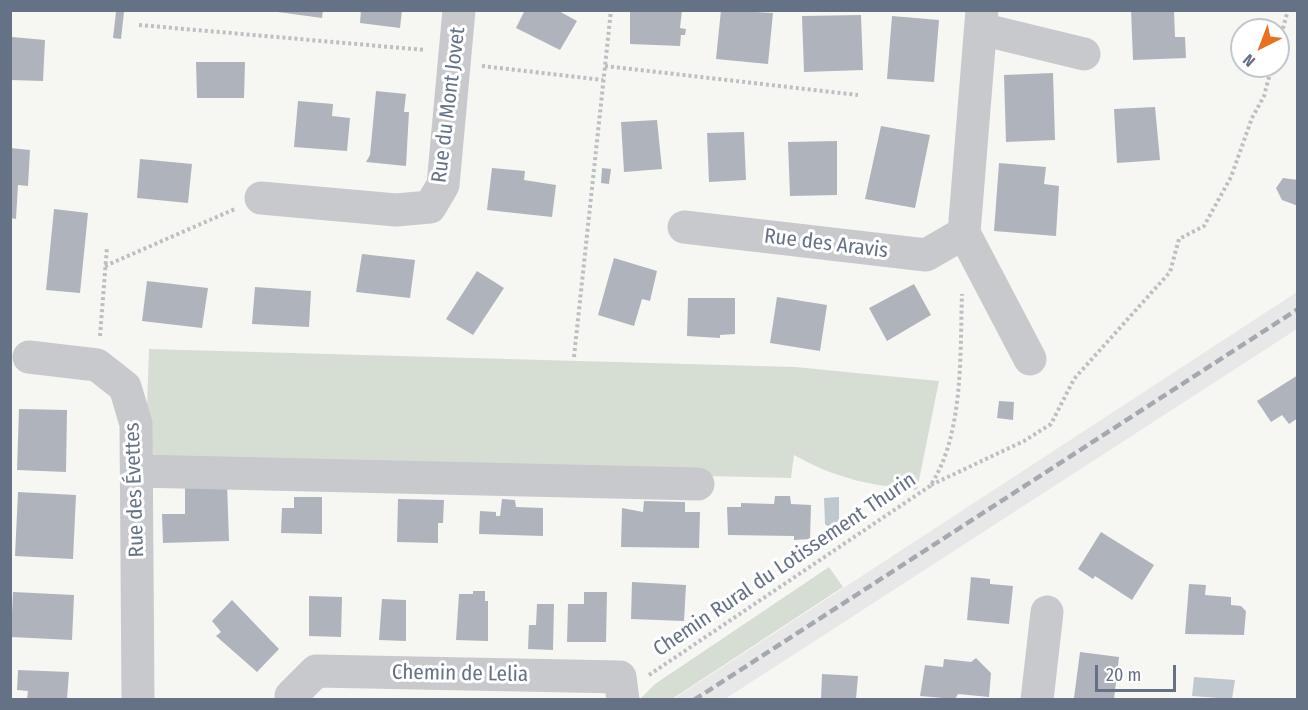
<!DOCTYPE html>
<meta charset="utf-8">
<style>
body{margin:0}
#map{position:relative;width:1308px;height:710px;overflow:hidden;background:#f6f7f3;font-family:"Fira Sans Condensed",sans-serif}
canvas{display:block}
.frame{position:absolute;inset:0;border:12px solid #657285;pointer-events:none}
.north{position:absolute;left:1230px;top:18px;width:60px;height:60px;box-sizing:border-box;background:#fff;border:2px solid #c1c7ce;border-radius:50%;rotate:222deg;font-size:16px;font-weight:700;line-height:24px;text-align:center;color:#657285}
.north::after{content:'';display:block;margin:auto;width:21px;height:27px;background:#e96f21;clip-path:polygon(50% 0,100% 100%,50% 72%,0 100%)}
.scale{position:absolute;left:1095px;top:665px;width:81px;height:27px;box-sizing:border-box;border:3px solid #657285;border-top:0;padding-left:8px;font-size:18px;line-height:21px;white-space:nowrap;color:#657285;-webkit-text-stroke:4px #fff;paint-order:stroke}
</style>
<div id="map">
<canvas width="1308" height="710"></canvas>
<div class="frame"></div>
<div class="north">N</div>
<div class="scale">20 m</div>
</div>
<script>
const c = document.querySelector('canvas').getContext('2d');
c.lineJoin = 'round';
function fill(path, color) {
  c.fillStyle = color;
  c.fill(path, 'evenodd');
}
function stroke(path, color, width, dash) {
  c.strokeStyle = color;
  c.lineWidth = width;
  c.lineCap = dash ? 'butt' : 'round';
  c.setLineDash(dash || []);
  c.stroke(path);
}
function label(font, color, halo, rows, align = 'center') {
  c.font = font + ' "Fira Sans Condensed",sans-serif';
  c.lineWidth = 6;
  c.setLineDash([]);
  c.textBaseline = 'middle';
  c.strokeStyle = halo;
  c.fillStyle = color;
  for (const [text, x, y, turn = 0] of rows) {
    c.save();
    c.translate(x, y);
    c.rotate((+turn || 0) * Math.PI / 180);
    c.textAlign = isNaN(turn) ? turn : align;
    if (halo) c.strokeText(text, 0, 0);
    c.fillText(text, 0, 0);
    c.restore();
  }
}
const built = new Path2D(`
 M1297 292V329L725 699 672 700Z`);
const green = new Path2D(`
 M149 349 795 367 939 381 917 490C869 485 837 479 794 455L791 478 145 463Z
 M829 567 843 587 672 699 639 700 655 684Z`);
const water = new Path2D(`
 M839 497V524L831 529 825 524 824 498Z
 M1194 677 1235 680 1232 699 1192 696Z`);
const building = new Path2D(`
 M263 10H323L322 18Z
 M361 10H402L400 28 360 23Z
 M525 10H557L577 21 560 50 516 28Z
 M630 10H682L680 28 686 29 685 35H681L680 46 630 44Z
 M721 10 773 13 768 64 716 59Z
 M1131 10H1174L1175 37H1185L1186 58 1133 60Z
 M116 12H124L121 39 113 38Z
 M861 15 863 70 804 72 802 16Z
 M892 16 939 20 934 82 887 79Z
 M12 37 45 40 43 81 10 80Z
 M196 62H245L244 98H197Z
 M1053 73 1055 140 1006 142 1004 75Z
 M376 91 406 94 404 112H409L406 166 366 162 370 155Z
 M298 101 333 104 332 116 350 118 347 151 294 147Z
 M1155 107 1160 160 1117 163 1114 109Z
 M657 120 662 169 624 172 621 122Z
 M881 126 930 135 915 208 865 199Z
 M744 132 746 180 709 182 707 133Z
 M837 141V195L790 196 788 142Z
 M10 148 30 150 28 186 18 185 16 219 10 218Z
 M140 159 192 164 188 203 137 198Z
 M999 163 1046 167 1044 184 1059 186 1056 236 994 231Z
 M492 168 525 171 524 180 556 185 552 217 487 210Z
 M602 168 611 169 609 184 601 183Z
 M1283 178 1298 180V206L1282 200 1276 188Z
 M54 209 88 213 80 293 46 290Z
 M362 254 415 260 410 298 356 292Z
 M614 258 657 271 650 301 642 299 634 326 598 315Z
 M477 271 504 288 473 335 446 319Z
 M147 281 208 288 202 328 142 321Z
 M914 284 931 315 887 341 869 308Z
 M255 287 311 291 309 327 252 324Z
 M777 297 827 305 820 351 770 343Z
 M688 298H735V334L720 335V338L687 336Z
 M1298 375V418L1289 424 1282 415 1271 422 1257 401Z
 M999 401 1014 402 1013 420 997 418Z
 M19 409 67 410 66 472 17 470Z
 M227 483 229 541 163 543 162 514H185V484Z
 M18 492 76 495 73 559 15 556Z
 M775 496H790L791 504 811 505 810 539 794 540V536L728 535 727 507H741V503L774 504Z
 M294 497H322V534L281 533 282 508H294Z
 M398 499 444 500 443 523H438V543L397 542Z
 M502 499 515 500 516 507 543 508V536L479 534 480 511 496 512V516H500Z
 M644 501 685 502V512H700L699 548 621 547 622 508 643 512Z
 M1101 532 1154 565 1132 600 1095 576 1093 579 1078 569Z
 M971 577 990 579V584L1013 586 1009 624 967 620Z
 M632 582 686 585 684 621 631 619Z
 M1189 584 1206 585 1205 595 1231 597V605L1241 606 1246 611 1244 635 1185 634Z
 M473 591H485V601H488V641L456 640 459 594H473Z
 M13 592 74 595 72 640 11 637Z
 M584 592H607L606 642H567L568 604H584Z
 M309 596 342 597 341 637 309 636Z
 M382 599 406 600V641L379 640Z
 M232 600 279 649 257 672 216 636 221 632 212 621Z
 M537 604H554L553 650 528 649 529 625H536Z
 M1080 652 1119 657 1114 699 1074 698Z
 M976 658 991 673 989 697 958 694 955 699 920 696 925 665 943 667 944 659 971 662Z
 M18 670 69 672 67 699H27L28 691 17 690Z
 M822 674 858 676 856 699H821Z`);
const path = new Path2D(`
 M139 25 425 50
 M1278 46 1288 10
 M482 66 603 80
 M605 66 858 95
 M105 266 235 209
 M100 336 107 247
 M574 357 611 10
 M931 485 1024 441 1051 424 1074 379 1170 272 1179 239 1204 226 1231 177 1252 118 1264 96 1272 66
 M649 675 930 486C964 436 960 353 962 294`);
const minor = new Path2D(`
 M982 10 964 233 1030 359
 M981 29 1084 54
 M261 198 396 210 430 207 443 185 459 10
 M684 227 926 255 964 233
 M29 357 97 365 125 387 136 424 138 700
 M137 471 698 484
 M291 700V696L316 671 620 677 623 700
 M1037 700 1047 612`);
const rail = new Path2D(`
 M694 700 1298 309`);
const streetNames = [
 ["Rue du Mont Jovet",449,105,-83],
 ["Rue des Aravis",826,244,7],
 ["Rue des Évettes",135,490,-92],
 ["Chemin Rural du Lotissement Thurin",785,565,-34],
 ["Chemin de Lelia",460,674,1]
];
fill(built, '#e7e8e7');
fill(green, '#d6ded4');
fill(water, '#bfc8cf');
fill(building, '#afb4bc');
stroke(path, '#bebfc2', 4, [3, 3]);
stroke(minor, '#c7c9cd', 33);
stroke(rail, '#a4a9b0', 4.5, [9, 4.5]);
label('21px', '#657285', '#fff', streetNames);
</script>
